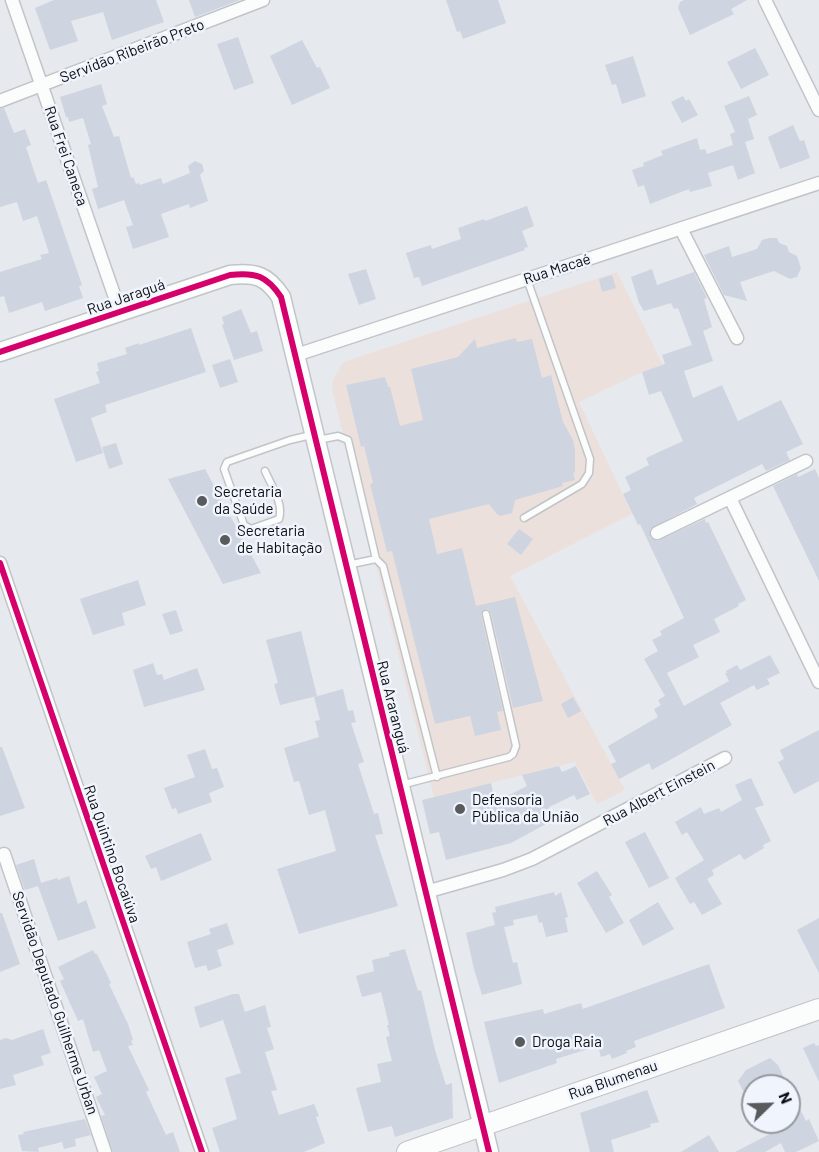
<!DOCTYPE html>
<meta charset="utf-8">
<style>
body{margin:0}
#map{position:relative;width:819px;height:1152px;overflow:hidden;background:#e6e9ee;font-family:Barlow,sans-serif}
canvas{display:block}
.north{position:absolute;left:741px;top:1074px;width:60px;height:60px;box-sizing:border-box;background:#f0f5fd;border:2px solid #94989e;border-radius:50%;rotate:67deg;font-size:16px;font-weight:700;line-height:24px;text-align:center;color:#0b0d10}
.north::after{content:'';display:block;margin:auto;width:21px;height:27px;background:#585a5e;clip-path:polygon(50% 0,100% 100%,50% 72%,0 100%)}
</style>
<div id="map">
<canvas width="819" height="1152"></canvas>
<div class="north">N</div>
</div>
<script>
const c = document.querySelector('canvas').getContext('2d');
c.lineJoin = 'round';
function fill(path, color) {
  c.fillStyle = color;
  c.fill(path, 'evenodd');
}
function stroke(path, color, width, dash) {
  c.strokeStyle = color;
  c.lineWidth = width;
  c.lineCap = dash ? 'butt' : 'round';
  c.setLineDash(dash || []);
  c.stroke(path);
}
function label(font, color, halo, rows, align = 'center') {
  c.font = font + ' Barlow,sans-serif';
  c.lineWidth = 5;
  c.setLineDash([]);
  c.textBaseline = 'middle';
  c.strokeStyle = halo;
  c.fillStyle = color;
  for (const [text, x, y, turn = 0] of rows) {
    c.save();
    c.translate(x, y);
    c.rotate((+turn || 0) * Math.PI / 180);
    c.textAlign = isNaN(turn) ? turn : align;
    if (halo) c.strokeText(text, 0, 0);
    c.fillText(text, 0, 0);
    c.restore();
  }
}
const medical = new Path2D(`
 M617 272 663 365 642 372 579 402 632 514 510 576 625 790 597 804 575 762 434 797 332 390 333 380 342 364 346 361Z`);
const building = new Path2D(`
 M54 0H156L164 22 112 40 103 12 71 21 78 41 50 50 35 8Z
 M189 0H240L195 17Z
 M446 0H498L506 23 463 39 460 31 457 32Z
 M684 0H747L731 9 734 14 690 35 678 8 680 2Z
 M238 37 254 83 234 90 217 44Z
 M302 40 317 68 320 67 330 88 292 105 270 56Z
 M755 48 769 75 741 89 727 62Z
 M633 56 646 96 622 104 616 84 612 85 605 65Z
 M101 84 107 104 102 106 114 137 119 136 131 178 133 177 136 184 139 183 140 185 161 178 163 184 190 173 188 166 195 161 202 164 204 171 200 175 208 201 190 208 189 204 161 214 169 237 133 249 126 227 133 225 124 200 98 209 92 189 98 187 88 145 91 144 83 118 69 122 68 117H66L60 97Z
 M683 96 686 101 689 99 698 115 682 123 671 102Z
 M749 96 757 115 748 119 754 139 745 142 755 173 738 180 733 165 708 173 712 186 690 192 689 189 650 204 644 185 638 187 632 170 644 166 643 163 663 155 661 151 697 138 700 150 705 149 707 154 733 145 730 134 735 132 724 106Z
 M4 108 14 133 25 129 31 145 26 147 38 183 46 180 82 285 79 286 83 298 45 311 42 302 9 313 4 296 0 297V272L42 259 40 255 49 253 37 216 23 221 17 202 0 207V109Z
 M793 125 800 141 804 140 810 158 780 169 768 137Z
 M527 206 534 226 522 231 528 247 524 248 525 250 422 286 419 277 414 278 406 253 431 245 432 249 461 239 458 228 484 219 485 221Z
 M769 238H777L779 243 787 246 789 252 797 256 801 268 797 277 790 279 774 271 740 282 747 301 724 295 704 255 729 246 732 257 757 249 762 240Z
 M366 269 376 299 359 305 348 274Z
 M652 269 657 285 694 272 707 298 704 299 712 327 703 331 713 361 684 371 693 398 722 385 738 421 781 400 803 444 786 452 790 460 766 471 762 464 694 498 697 504 650 529V537L657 541 705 519 706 523 708 522 746 600 738 604 739 606 714 619 720 632 693 645 699 657 667 673 684 706 729 681 725 673H727L726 671 737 665 740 670 770 655 780 673 767 679 770 684 757 690 754 685 720 703 732 725 652 770 649 763 619 779 611 764 616 762 608 746 658 717 654 709 661 705 658 700 665 696 644 659 658 651 652 640 662 635 660 631 684 618 640 524 638 525 623 494 631 490 625 477 649 465 646 458 683 441 661 391 649 395 642 372 665 364 662 355 692 345 678 308 674 309 671 303 644 311 639 303 631 277Z
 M612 275 616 288 602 292 599 279Z
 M241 309 251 333 257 331 263 351 234 360 222 325 224 324 222 317Z
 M191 328 206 372 105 405 107 412 91 418 103 453 76 462 54 399 100 383 96 372 99 371 97 363 127 354 125 348 139 343V345Z
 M516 338 517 342 532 339 542 378 551 375 563 422 573 440 575 450V472L573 473 575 480 562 483 563 486 515 500 512 513 501 516 497 514 489 504 429 519 437 554 462 548 476 606 515 597 543 701 513 708 491 613 488 609 483 610 481 615 503 711 497 712 501 730 475 736 470 716 435 724 392 551 387 552 370 484 373 483 366 454 364 446 361 447 346 385 385 377 388 387H390L400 426 423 420 411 369 458 357 475 339 477 348Z
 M230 359 238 382 220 388 212 365Z
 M116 443 123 464 109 469 102 447Z
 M205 469 261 573 223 584 168 479Z
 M815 469 819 478V581L773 486 797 474 798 477Z
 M519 529 533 539 521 555 507 544Z
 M138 580 146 605 122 613 125 625 93 635 80 599Z
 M176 610 183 631 170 635 162 614Z
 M301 631 317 696 280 705 274 684 278 683 266 640Z
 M153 663 157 675 162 674 164 680 197 668 205 690 144 707 133 670Z
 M343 689 348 711 353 710 356 722 351 723 364 762 358 764 374 814 378 813 383 834 375 835 398 906 299 934 277 869 336 851 325 810 309 815 299 781 294 782 284 748 319 737 315 721 320 720 314 697Z
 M573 697 581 711 568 718 561 704Z
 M819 730V781L794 794 778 762 784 759 780 750Z
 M0 747H2L25 808 0 816Z
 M205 749 212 769 217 768 224 787 209 793 212 802 178 814 176 808 172 809 164 788 195 777 187 755Z
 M559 766 562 772 576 766 590 794 577 800 574 795 549 807 555 819 511 843 446 860 439 832 430 834 422 800 491 783 495 802 527 786 522 775Z
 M751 778 764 805 755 808 771 841 763 845 764 848 744 860 740 854 712 870 714 875 707 879 722 904 702 915 694 902 690 904 675 878 704 860 687 832 682 835 675 822 701 807 704 814 719 808 721 812 742 800 735 785Z
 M645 832 669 878 649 888 625 842Z
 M201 833 212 860 161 881 156 867 151 869 145 856Z
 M34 859 41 883 57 878 58 880 69 876 78 904 86 900 96 928 58 941 38 886 25 890 16 865Z
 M597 871 612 895 609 897 624 923 606 933 577 883Z
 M554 892 555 896 561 892 568 917 565 918 568 932 546 937 542 922 539 923 537 915 513 920 514 925 504 927 513 963 517 962 522 984 482 995 474 969 466 933 495 925 492 913 496 912 495 907Z
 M658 902 674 929 643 946 629 920Z
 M0 913H2L20 964 0 972Z
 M819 918V973L797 930Z
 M227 923 234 944 217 950 222 966 208 971 206 965 195 968 187 942 211 934 209 929Z
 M405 949 418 991 421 990 435 1050 446 1085 452 1083 453 1118 395 1137 392 1126 368 1132 356 1088 381 1082 377 1064 392 1061 386 1037 390 1036 387 1025H389L381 992 362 997 356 976 374 971 372 960 390 956 389 953Z
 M93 950 95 954H97L111 983 109 984 128 1024 133 1040 131 1041 133 1045 128 1046 149 1090 146 1092 166 1135 173 1132 180 1152H113L101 1116 105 1115 96 1097 102 1094 94 1077 107 1071 99 1050 93 1052 83 1019 78 1021 60 981 64 979 58 967Z
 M709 964 725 1008 634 1041 636 1047 626 1051 627 1053 612 1059 610 1054 601 1057 598 1046 556 1059 557 1063 499 1083 484 1022 543 1009 544 1014 581 1003 583 1009Z
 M233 994H239L245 1012 265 1005 271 1027 267 1028 274 1049 265 1052 277 1090 271 1091 279 1115 314 1104 319 1116 316 1117 325 1143 304 1152H220L212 1128 237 1119 225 1078 241 1073 223 1020 200 1028 194 1007Z
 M43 1029 51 1053 41 1056 44 1065 13 1075 16 1085 0 1089V1040L6 1038 12 1040Z
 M814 1043 816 1046 819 1045V1082L803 1048Z
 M770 1058 778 1065 788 1086H753V1110L738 1081 746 1070Z
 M789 1087 806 1121 809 1119 819 1141 796 1152H785L781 1143 765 1152H735L789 1124Z
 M647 1090 659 1122 650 1124 651 1127 611 1140 614 1152H590L580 1113Z
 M85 1119 91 1135 75 1139 76 1146 64 1149 62 1142 38 1148 39 1152 22 1151 18 1135 24 1134 23 1132Z
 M709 1135 719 1152H681Z`);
const lane = new Path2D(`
 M318 440 338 436 348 440 376 559 383 566 437 777
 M265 471C271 485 284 504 279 519L251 529 244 525 224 469 227 462 290 440 311 435
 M524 518 582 484 589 473 590 459 527 279
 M347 565 376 559
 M401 785 509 757 513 754 516 746 486 614`);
const street = new Path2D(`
 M12 0 120 312
 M765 0 819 110
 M0 101 263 0
 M681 229 737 338
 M296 355 819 183
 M730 498 819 682
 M657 533 806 461
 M0 563 202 1152
 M4 854 105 1152
 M426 892 503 870 532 859 725 758`);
const secondary = new Path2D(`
 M0 352 230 275C256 272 267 276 281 297L489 1152`);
const primary = new Path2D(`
 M407 1152 819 1009`);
const cycleway = new Path2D(`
 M0 352 230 275C256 272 267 276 281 297L489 1152
 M0 563 202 1152`);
const markers = [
 [202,501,6,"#585a5e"],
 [225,540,6,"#585a5e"],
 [460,809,6,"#585a5e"],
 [520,1042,6,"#585a5e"]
];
const streetNames = [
 ["Servidão Ribeirão Preto",132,51,-21],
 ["Rua Frei Caneca",66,156,71],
 ["Rua Macaé",557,269,-18],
 ["Rua Jaraguá",126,297,-19],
 ["Rua Araranguá",393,707,76],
 ["Rua Albert Einstein",659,793,-28],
 ["Rua Quintino Bocaiúva",112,854,71],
 ["Servidão Deputado Guilherme Urban",55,1003,71],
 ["Rua Blumenau",613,1080,-19]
];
const poiNames = [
 ["Secretaria",214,492],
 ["da Saúde",214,509],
 ["Secretaria",237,531],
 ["de Habitação",237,548],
 ["Defensoria",472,800],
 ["Pública da União",472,817],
 ["Droga Raia",532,1042]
];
fill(medical, '#ece0dd');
fill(building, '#ced4e0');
stroke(lane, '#c2c4c8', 9);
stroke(street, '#c2c4c8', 15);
stroke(secondary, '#c2c4c8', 21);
stroke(primary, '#c2c4c8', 22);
stroke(lane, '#fbfcfc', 6);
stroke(street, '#fbfcfc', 12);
stroke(secondary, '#fbfcfc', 18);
stroke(primary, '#fbfcfc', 20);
stroke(cycleway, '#d6006c', 6);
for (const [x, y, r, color] of markers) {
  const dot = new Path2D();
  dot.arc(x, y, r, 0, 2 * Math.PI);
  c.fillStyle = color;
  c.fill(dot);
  stroke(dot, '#f0f5fd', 2);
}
label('15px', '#0b0d10', '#f0f5fd', streetNames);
label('15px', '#0b0d10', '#f0f5fd', poiNames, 'left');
</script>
